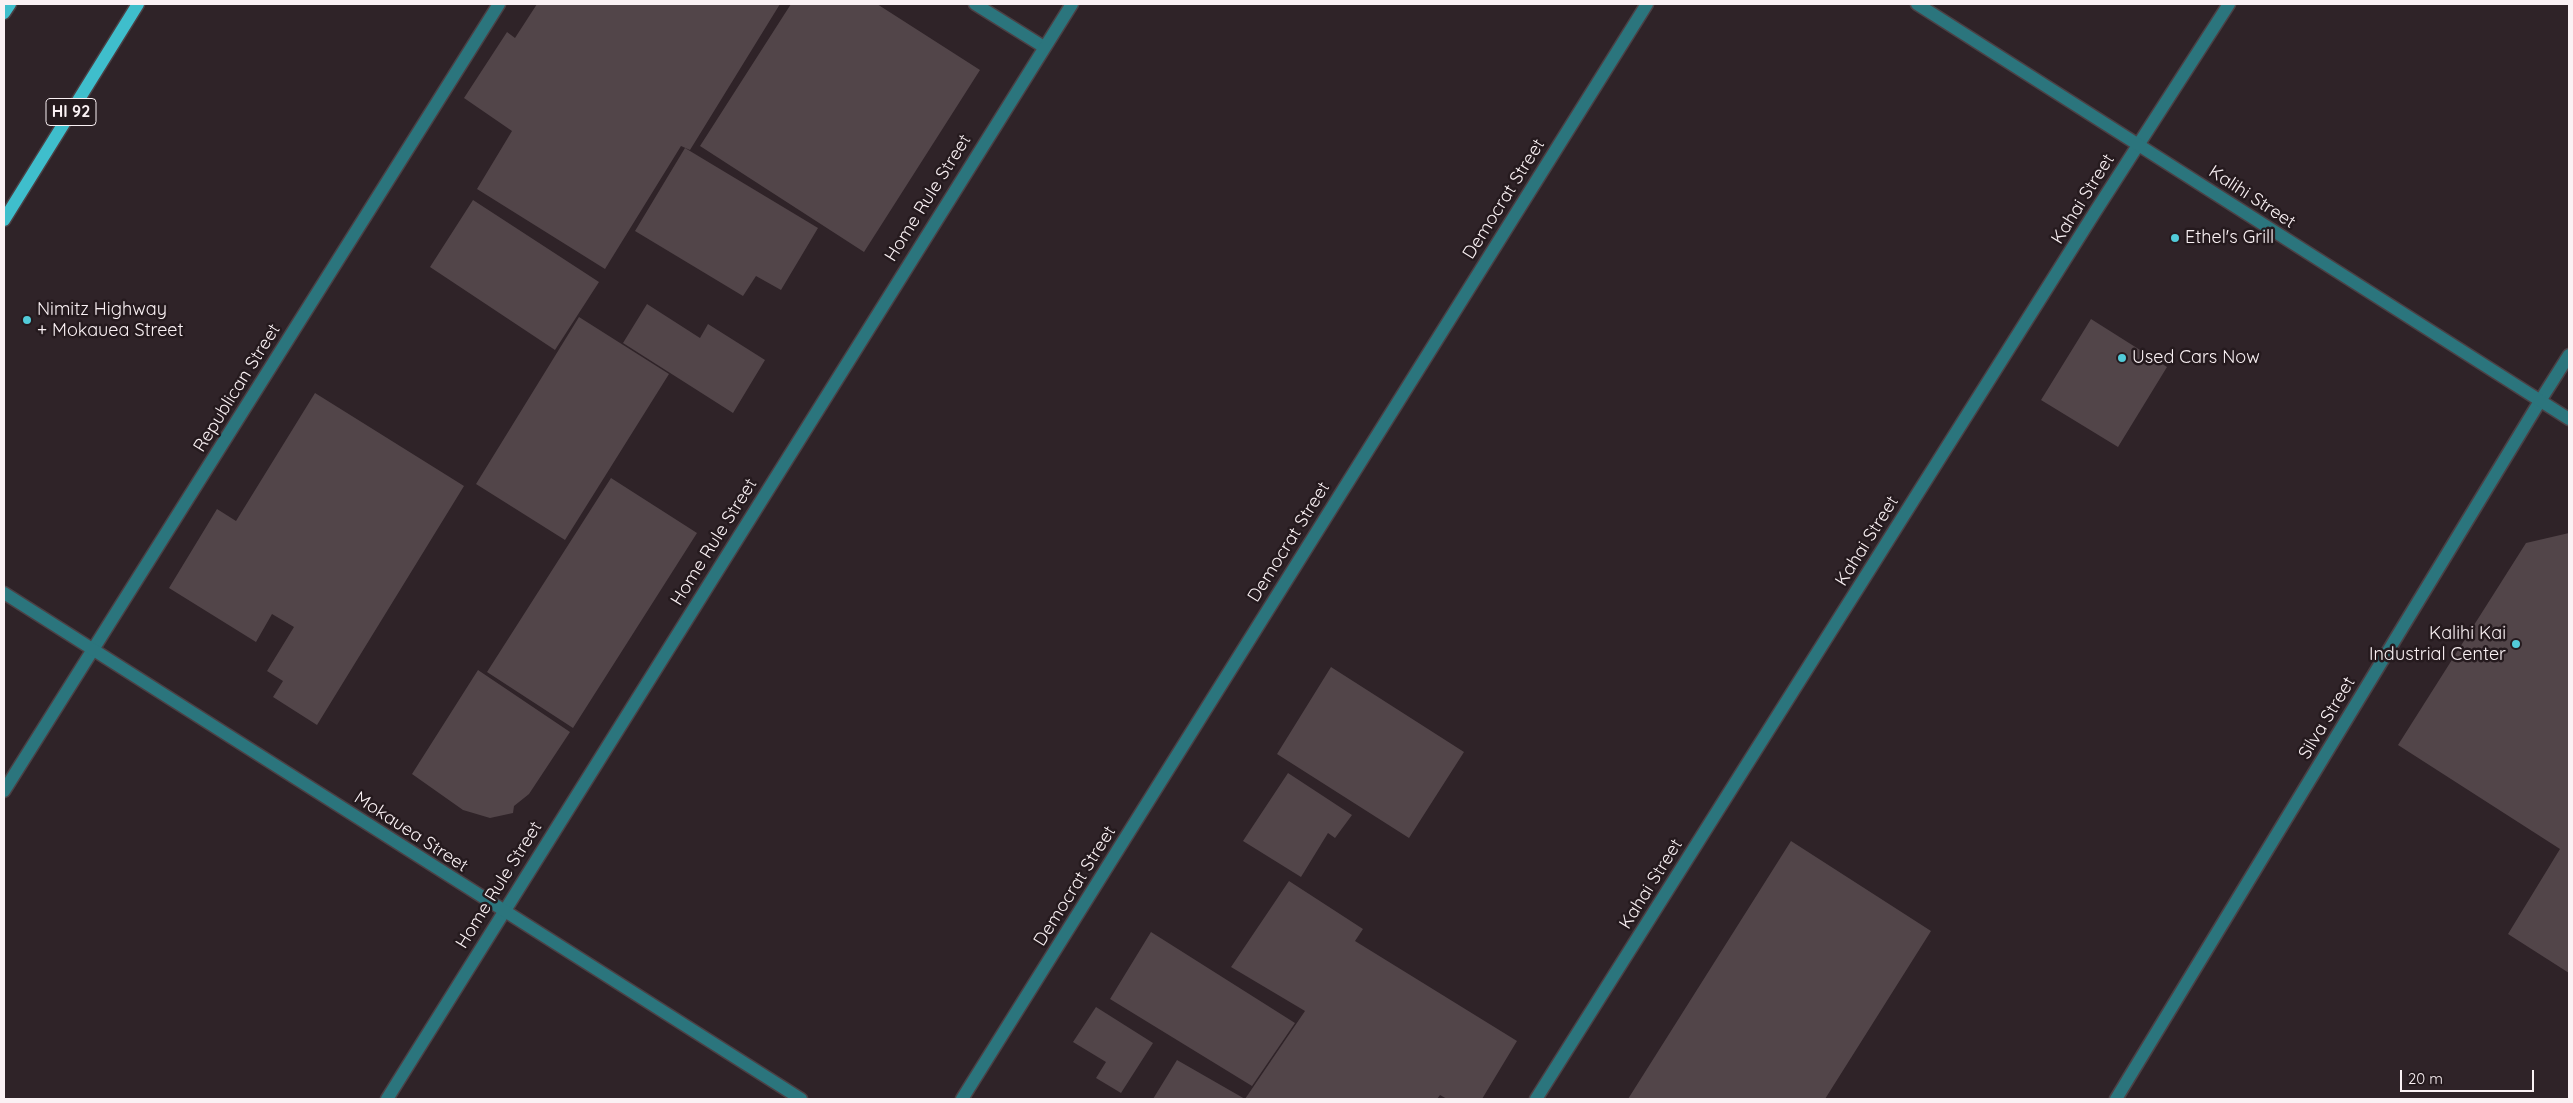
<!DOCTYPE html>
<style>
body{margin:0}
#map{position:relative;width:2573px;height:1103px;overflow:hidden;background:#2f2328;font-family:Quicksand,sans-serif}
canvas{display:block}
.frame{position:absolute;inset:0;border:5px solid #faf1f4;pointer-events:none}
.scale{position:absolute;left:2400px;top:1070px;width:134px;height:22px;box-sizing:border-box;border:2px solid #faf1f4;border-top:0;padding-left:6px;font-size:15px;line-height:18px;white-space:nowrap;color:#faf1f4;-webkit-text-stroke:4px #251a1e;paint-order:stroke}
</style>
<div id="map">
<canvas width="2573" height="1103"></canvas>
<div class="frame"></div>
<div class="scale">20 m</div>
</div>
<script>
const c = document.querySelector('canvas').getContext('2d');
c.lineJoin = 'round';
function fill(path, color) {
  c.fillStyle = color;
  c.fill(path, 'evenodd');
}
function stroke(path, color, width, dash) {
  c.strokeStyle = color;
  c.lineWidth = width;
  c.lineCap = dash ? 'butt' : 'round';
  c.setLineDash(dash || []);
  c.stroke(path);
}
function label(font, color, halo, rows, align = 'center') {
  c.font = font + ' Quicksand,sans-serif';
  c.lineWidth = 5;
  c.setLineDash([]);
  c.textBaseline = 'middle';
  c.strokeStyle = halo;
  c.fillStyle = color;
  for (const [text, x, y, turn = 0] of rows) {
    c.save();
    c.translate(x, y);
    c.rotate((+turn || 0) * Math.PI / 180);
    c.textAlign = isNaN(turn) ? turn : align;
    if (halo) c.strokeText(text, 0, 0);
    c.fillText(text, 0, 0);
    c.restore();
  }
}
const building = new Path2D(`
 M537 4H780L690 150 681 146 605 269 477 189 512 131 464 98 507 32 515 38Z
 M791 4H877L980 70 864 252 700 146Z
 M685 148 818 228 781 290 756 276 743 296 635 231Z
 M473 200 599 282 555 350 430 267Z
 M647 304 700 338 708 324 765 360 733 413 623 343Z
 M579 317 669 374 565 540 476 484Z
 M2091 319 2167 367 2118 447 2041 400Z
 M315 393 464 486 317 725 273 697 283 681 267 671 294 627 272 614 256 642 169 588 217 509 236 521Z
 M611 478 697 533 573 728 487 672Z
 M2569 533V973L2508 934 2560 849 2398 745 2526 543Z
 M1331 667 1464 752 1409 838 1277 754Z
 M478 670 570 732 529 794 514 806 513 813 490 818 463 810 412 774Z
 M1288 773 1352 815 1335 838 1328 833 1301 877 1243 841Z
 M1791 841 1931 931 1825 1099H1628Z
 M1289 881 1363 929 1355 941 1517 1041 1482 1099H1447L1440 1095 1437 1099H1153L1177 1060 1245 1099 1305 1011 1231 967Z
 M1151 932 1295 1023 1252 1086 1110 999Z
 M1096 1007 1153 1043 1121 1093 1096 1078 1106 1062 1073 1042Z`);
const service = new Path2D(`
 M975 4 1044 47`);
const minor = new Path2D(`
 M4 791 499 4
 M387 1099 1072 4
 M962 1099 1647 4
 M1536 1099 2095 212 2229 4
 M2116 1099 2540 401 2569 355`);
const tertiary = new Path2D(`
 M1917 4 2569 419
 M4 593 801 1099`);
const primary = new Path2D(`
 M4 13 10 4
 M4 220 138 4`);
const markers = [
 [2175,238,5,"#52cbd9"],
 [27,320,5,"#52cbd9"],
 [2122,358,5,"#52cbd9"],
 [2516,644,5,"#52cbd9"]
];
const shields = [
 [71,112,50]
];
const shieldNames = [
 ["HI 92",71,112]
];
const streetNames = [
 ["Kalihi Street",2252,197,33],
 ["Home Rule Street",928,198,-58],
 ["Democrat Street",1504,199,-58],
 ["Kahai Street",2083,199,-58],
 ["Republican Street",237,388,-58],
 ["Kahai Street",1867,541,-58],
 ["Home Rule Street",714,542,-58],
 ["Democrat Street",1289,542,-58],
 ["Silva Street",2327,718,-59],
 ["Mokauea Street",411,832,33],
 ["Kahai Street",1651,884,-58],
 ["Home Rule Street",499,885,-58],
 ["Democrat Street",1075,886,-58]
];
const poiNames = [
 ["Ethel's Grill",2185,238],
 ["Nimitz Highway",37,310],
 ["+ Mokauea Street",37,331],
 ["Used Cars Now",2132,358],
 ["Kalihi Kai",2506,634,"right"],
 ["Industrial Center",2506,655,"right"]
];
fill(building, '#524549');
stroke(service, '#4b4045', 15);
stroke(minor, '#4b4045', 15);
stroke(tertiary, '#4b4045', 15);
stroke(primary, '#4b4045', 15);
stroke(service, '#2b757d', 12);
stroke(minor, '#2b757d', 12);
stroke(tertiary, '#2b757d', 12);
stroke(primary, '#3fbecc', 12);
for (const [x, y, r, color] of markers) {
  const dot = new Path2D();
  dot.arc(x, y, r, 0, 2 * Math.PI);
  c.fillStyle = color;
  c.fill(dot);
  stroke(dot, '#251a1e', 2);
}
for (const [x, y, w] of shields) {
  const box = new Path2D();
  box.roundRect(x - w / 2, y - 13.5, w, 27, 4);
  c.fillStyle = '#251a1e';
  c.fill(box);
  stroke(box, '#faf1f4', 1);
}
label('bold 16px', '#faf1f4', null, shieldNames);
label('18px', '#faf1f4', '#251a1e', streetNames);
label('18px', '#faf1f4', '#251a1e', poiNames, 'left');
</script>
